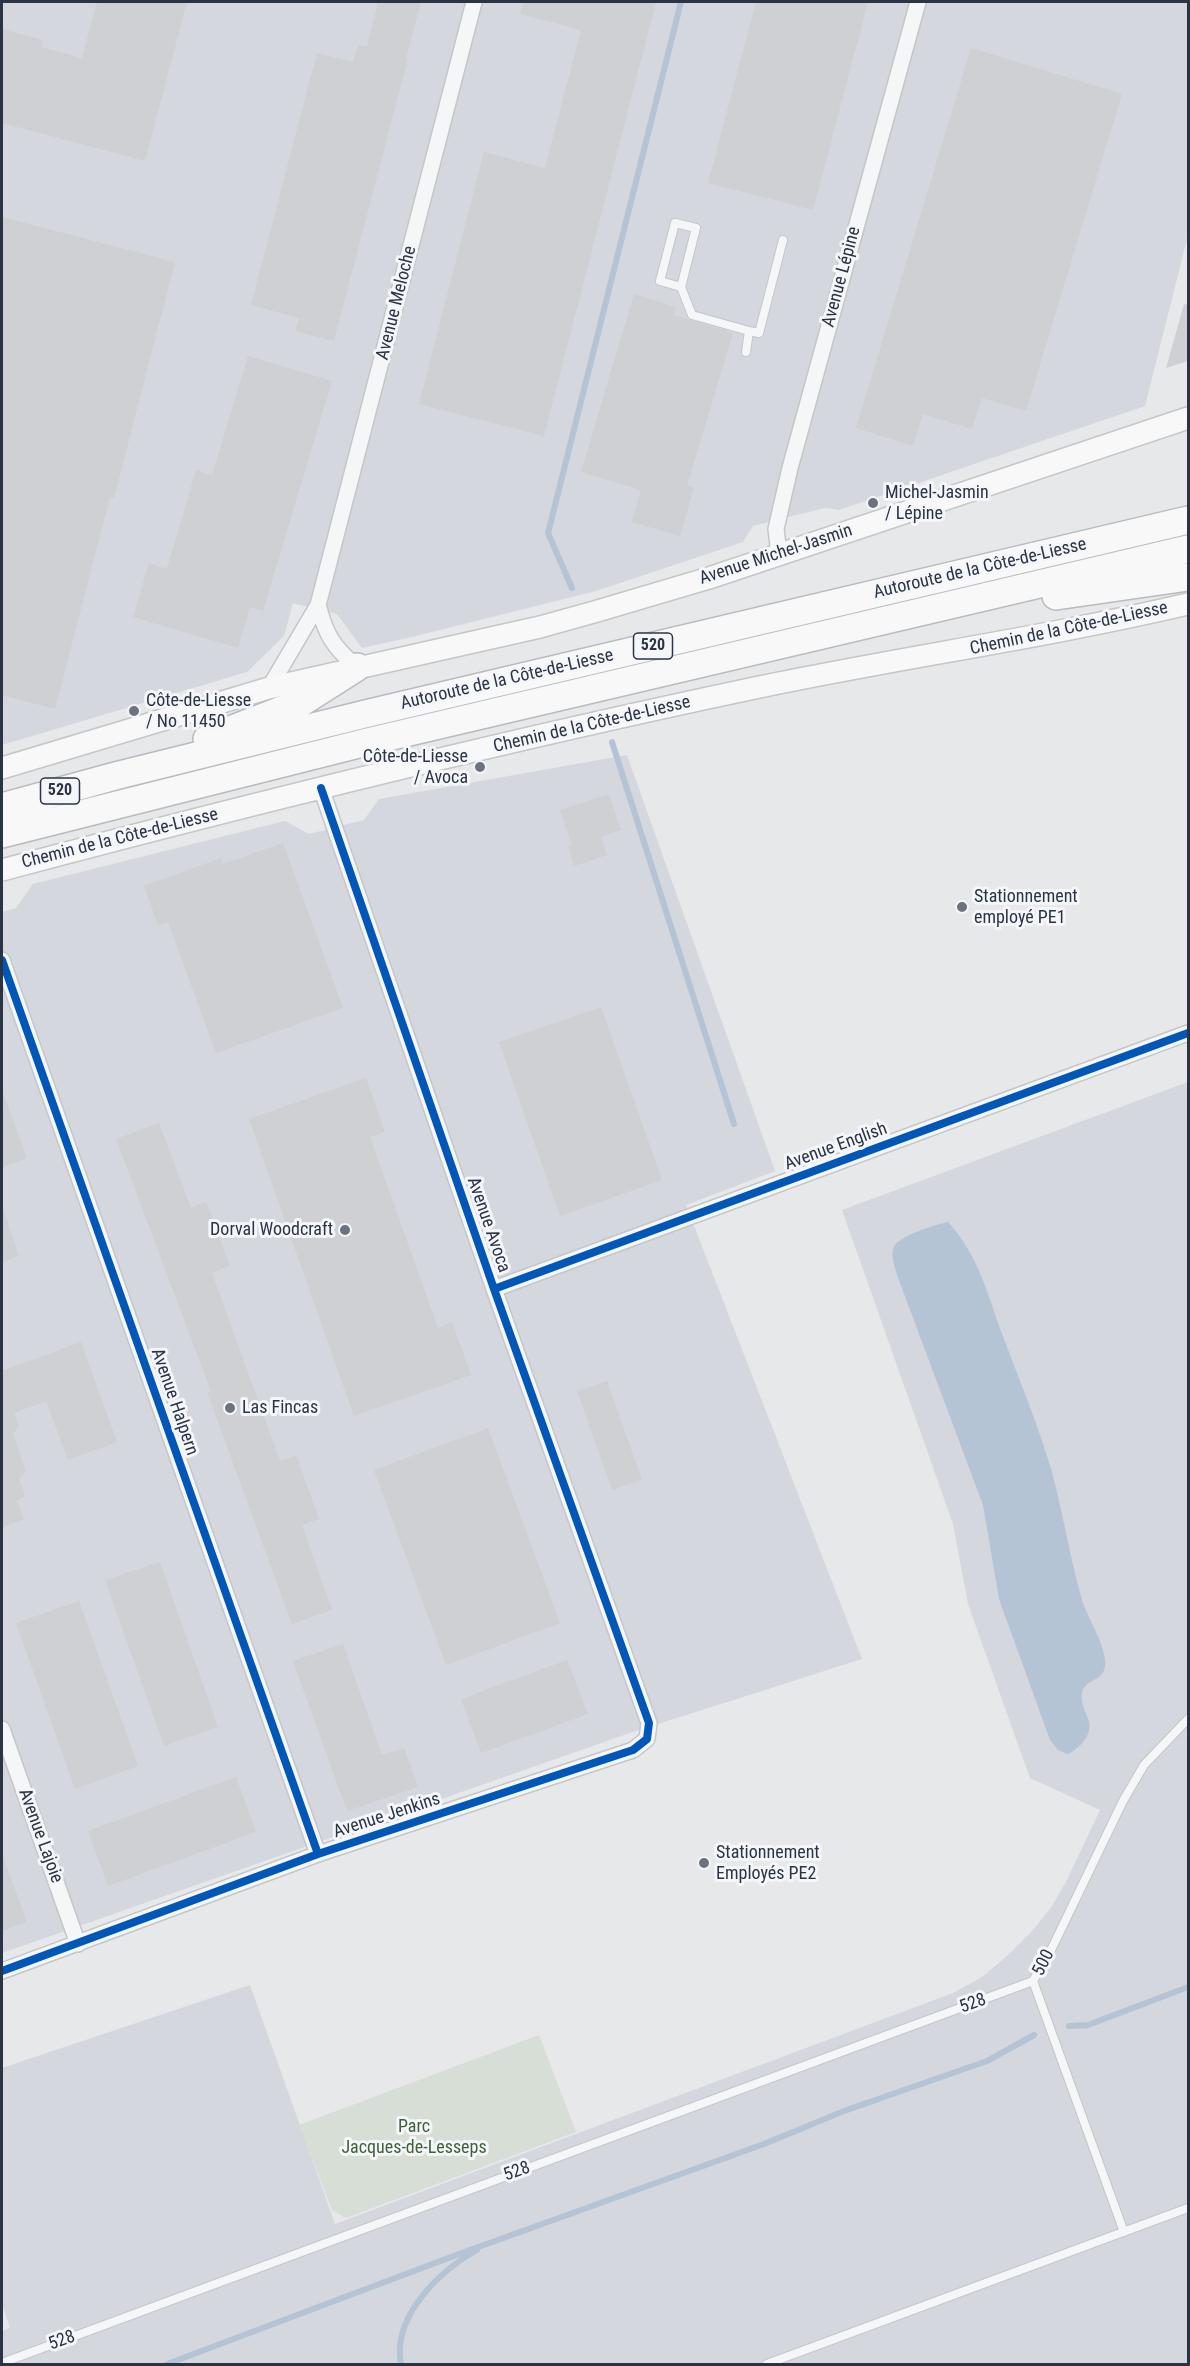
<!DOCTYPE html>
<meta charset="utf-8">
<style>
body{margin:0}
#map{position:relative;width:1190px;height:2366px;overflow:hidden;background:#e6e8ea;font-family:"Roboto Condensed",sans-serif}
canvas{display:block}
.frame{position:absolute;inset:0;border:3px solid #2b3445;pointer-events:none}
</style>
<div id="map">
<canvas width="1190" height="2366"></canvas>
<div class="frame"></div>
</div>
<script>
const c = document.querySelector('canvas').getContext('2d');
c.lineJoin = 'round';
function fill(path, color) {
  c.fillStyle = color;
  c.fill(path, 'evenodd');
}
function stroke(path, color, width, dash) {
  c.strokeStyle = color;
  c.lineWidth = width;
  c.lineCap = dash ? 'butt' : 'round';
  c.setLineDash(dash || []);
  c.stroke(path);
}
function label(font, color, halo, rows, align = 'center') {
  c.font = font + ' "Roboto Condensed",sans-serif';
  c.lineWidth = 6;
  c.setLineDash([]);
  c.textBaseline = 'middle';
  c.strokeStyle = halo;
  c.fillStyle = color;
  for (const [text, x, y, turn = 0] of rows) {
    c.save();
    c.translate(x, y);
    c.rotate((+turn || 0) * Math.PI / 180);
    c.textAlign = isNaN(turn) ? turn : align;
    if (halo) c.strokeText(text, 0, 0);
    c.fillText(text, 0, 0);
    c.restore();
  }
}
const built = new Path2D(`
 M2 2H1188V235L1145 406 839 510 825 508 753 526 743 542 596 591 416 636 362 648 337 614 293 603 284 636 247 672 2 745Z
 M627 755 775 1171 686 1205 862 1659 630 1733 2 1953V912L16 908 33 884 285 821 309 834 364 820 379 799Z
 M1188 1082V2364H2V2331L10 2328 2 2304V2068L250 1985 335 2224 953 1993 982 1977 1008 1955 1034 1929 1052 1906 1066 1882 1100 1810 1030 1778 968 1604 953 1524 842 1210Z`);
const green = new Path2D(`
 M539 2035 576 2132 346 2218 332 2210 299 2125Z`);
const water = new Path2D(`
 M948 1222C977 1253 987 1292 1001 1331 1018 1377 1038 1424 1052 1472 1063 1514 1070 1557 1082 1600 1088 1619 1102 1639 1105 1659 1108 1683 1085 1677 1082 1693 1080 1703 1085 1710 1088 1719 1094 1734 1080 1748 1068 1754L1058 1750 1050 1740 999 1599 983 1505 897 1275C895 1267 890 1255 894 1247 898 1236 937 1224 948 1222Z`);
const stream = new Path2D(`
 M572 588 548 533 681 2
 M612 742 734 1124
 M1069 2026 1088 2025 1188 1987
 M167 2364 459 2254 764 2144 844 2111 987 2061 1034 2035
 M401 2364C392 2317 438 2272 477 2250`);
const building = new Path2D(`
 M97 2H187L145 161 2 123V29L43 40 41 47 82 58Z
 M378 2H421L406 58H408L334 341 295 331 299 318 251 305 317 53 353 62 358 45 367 47Z
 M523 2H656L544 436 419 404 484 152 545 168 581 30 520 14Z
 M756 2H868L813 210 708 183Z
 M971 48 1122 94 1026 411 982 398 972 429 923 414 913 446 856 428Z
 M2 217 175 262 114 498 110 497 55 709 2 695Z
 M634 294 676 307 673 315 733 333 687 486 694 488 680 536 632 522 641 490 581 472Z
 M1184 304 1188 305V361L1166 368Z
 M248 356 332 381 263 611 250 607 238 648 133 617 149 563 167 569 196 470 212 475Z
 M609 794 621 830 601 837 607 855 574 866 568 846 572 845 560 810Z
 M283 843 343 1008 216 1053 168 922 158 925 144 886 221 858 223 864Z
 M601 1007 662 1180 560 1216 499 1042Z
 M366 1078 385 1132 370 1137 438 1328 452 1322 471 1375 354 1416 249 1119Z
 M3 1093 27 1158 2 1167V1094Z
 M159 1123 191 1208 206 1202 230 1266 212 1273 280 1461 296 1455 319 1519 302 1525 332 1610 292 1624 207 1392 211 1391 116 1139Z
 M4 1211 19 1256 2 1262V1212Z
 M81 1342 117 1442 68 1460 46 1401 14 1413 19 1427 13 1433 26 1472 19 1478 25 1496 17 1501 24 1519 2 1527V1371Z
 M607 1381 642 1480 612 1490 577 1391Z
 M488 1428 560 1623 446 1665 374 1470Z
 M160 1562 218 1727 164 1746 105 1580Z
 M79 1601 138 1766 75 1789 16 1623Z
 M343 1644 382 1755 404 1748 418 1787 347 1811 293 1661Z
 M567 1660 588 1714 481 1753 461 1699Z
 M236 1777 256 1832 108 1886 88 1831Z
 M2 1857H3L27 1922 2 1931Z`);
const service = new Path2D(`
 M681 287 660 281 675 223 696 228 681 287 692 315 749 331 746 352
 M749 331 759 333 783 240
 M1124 2232 1033 1981 1051 1950 1123 1801 1144 1765 1188 1719
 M2 2363 1033 1981
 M767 2364 1188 2208`);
const minor = new Path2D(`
 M779 554 776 529 790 468 918 2
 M318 605C326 635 333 647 357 667
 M269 688 318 605 474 2
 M2 960 318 1854
 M494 1289 1188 1033
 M2 1729 78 1944
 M2 1971 318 1854 633 1750 647 1739 649 1723 494 1289 321 788`);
const secondary = new Path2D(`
 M2 768 269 688 540 627 594 612 709 578 1188 418
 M2 870C250 804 499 742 750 689 896 658 1043 638 1188 604`);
const motorway = new Path2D(`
 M1056 596 1188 577
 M207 739 302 702 357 667
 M2 807 119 775 365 714 1188 520
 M2 834 367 742 1188 549`);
const cycleway = new Path2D(`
 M2 960 318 1854
 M494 1289 1188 1033
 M2 1971 318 1854 633 1750 647 1739 649 1723 494 1289 321 788`);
const markers = [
 [873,503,6,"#6c737f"],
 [134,711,6,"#6c737f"],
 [480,767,6,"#6c737f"],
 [962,907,6,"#6c737f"],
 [345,1230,6,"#6c737f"],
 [230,1408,6,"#6c737f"],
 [704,1863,6,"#6c737f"]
];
const shields = [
 [653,646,39],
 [60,791,39]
];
const shieldNames = [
 ["520",653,646],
 ["520",60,791]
];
const streetNames = [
 ["Avenue Lépine",842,277,-75],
 ["Avenue Meloche",397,303,-76],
 ["Avenue Michel-Jasmin",776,555,-18],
 ["Autoroute de la Côte-de-Liesse",980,569,-13],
 ["Chemin de la Côte-de-Liesse",1069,629,-12],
 ["Autoroute de la Côte-de-Liesse",507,680,-13],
 ["Chemin de la Côte-de-Liesse",592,725,-13],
 ["Chemin de la Côte-de-Liesse",120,839,-14],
 ["Avenue English",836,1147,-20],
 ["Avenue Avoca",488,1225,71],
 ["Avenue Halpern",174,1402,71],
 ["Avenue Jenkins",387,1816,-18],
 ["Avenue Lajoie",40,1836,70],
 ["500",1044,1963,-63],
 ["528",973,2004,-20],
 ["528",517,2172,-20],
 ["528",62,2341,-20]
];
const poiNames = [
 ["Michel-Jasmin",885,493],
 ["/ Lépine",885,514],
 ["Côte-de-Liesse",146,701],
 ["/ No 11450",146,722],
 ["Côte-de-Liesse",468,757,"right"],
 ["/ Avoca",468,778,"right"],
 ["Stationnement",974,897],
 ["employé PE1",974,918],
 ["Dorval Woodcraft",333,1230,"right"],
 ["Las Fincas",242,1408],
 ["Stationnement",716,1853],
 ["Employés PE2",716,1874]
];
const parkNames = [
 ["Parc",414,2127],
 ["Jacques-de-Lesseps",414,2148]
];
fill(built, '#d4d7dd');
fill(green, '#d6ded6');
fill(water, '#b4c4d5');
stroke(stream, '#b4c4d5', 6);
fill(building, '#ced0d3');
stroke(service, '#c4c6c8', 10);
stroke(minor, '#c4c6c8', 18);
stroke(secondary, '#c4c6c8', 24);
stroke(motorway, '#b8bbbf', 30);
stroke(service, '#f5f6f7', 8);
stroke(minor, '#f5f6f7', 15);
stroke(secondary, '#f8f8f8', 21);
stroke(motorway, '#f8f8f8', 27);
stroke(cycleway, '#0057b8', 8);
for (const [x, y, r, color] of markers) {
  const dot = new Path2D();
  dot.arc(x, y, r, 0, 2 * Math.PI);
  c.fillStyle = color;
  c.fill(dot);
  stroke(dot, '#f4f6f9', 2);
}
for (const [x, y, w] of shields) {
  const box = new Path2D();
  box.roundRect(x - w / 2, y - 13, w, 26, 4.5);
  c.fillStyle = '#f4f6f9';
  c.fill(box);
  stroke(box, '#2b3445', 1.5);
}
label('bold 16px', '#2b3445', null, shieldNames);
label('18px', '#2b3445', '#f4f6f9', streetNames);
label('18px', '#2b3445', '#f4f6f9', poiNames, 'left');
label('18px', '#3f6138', '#f4f6f9', parkNames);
</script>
